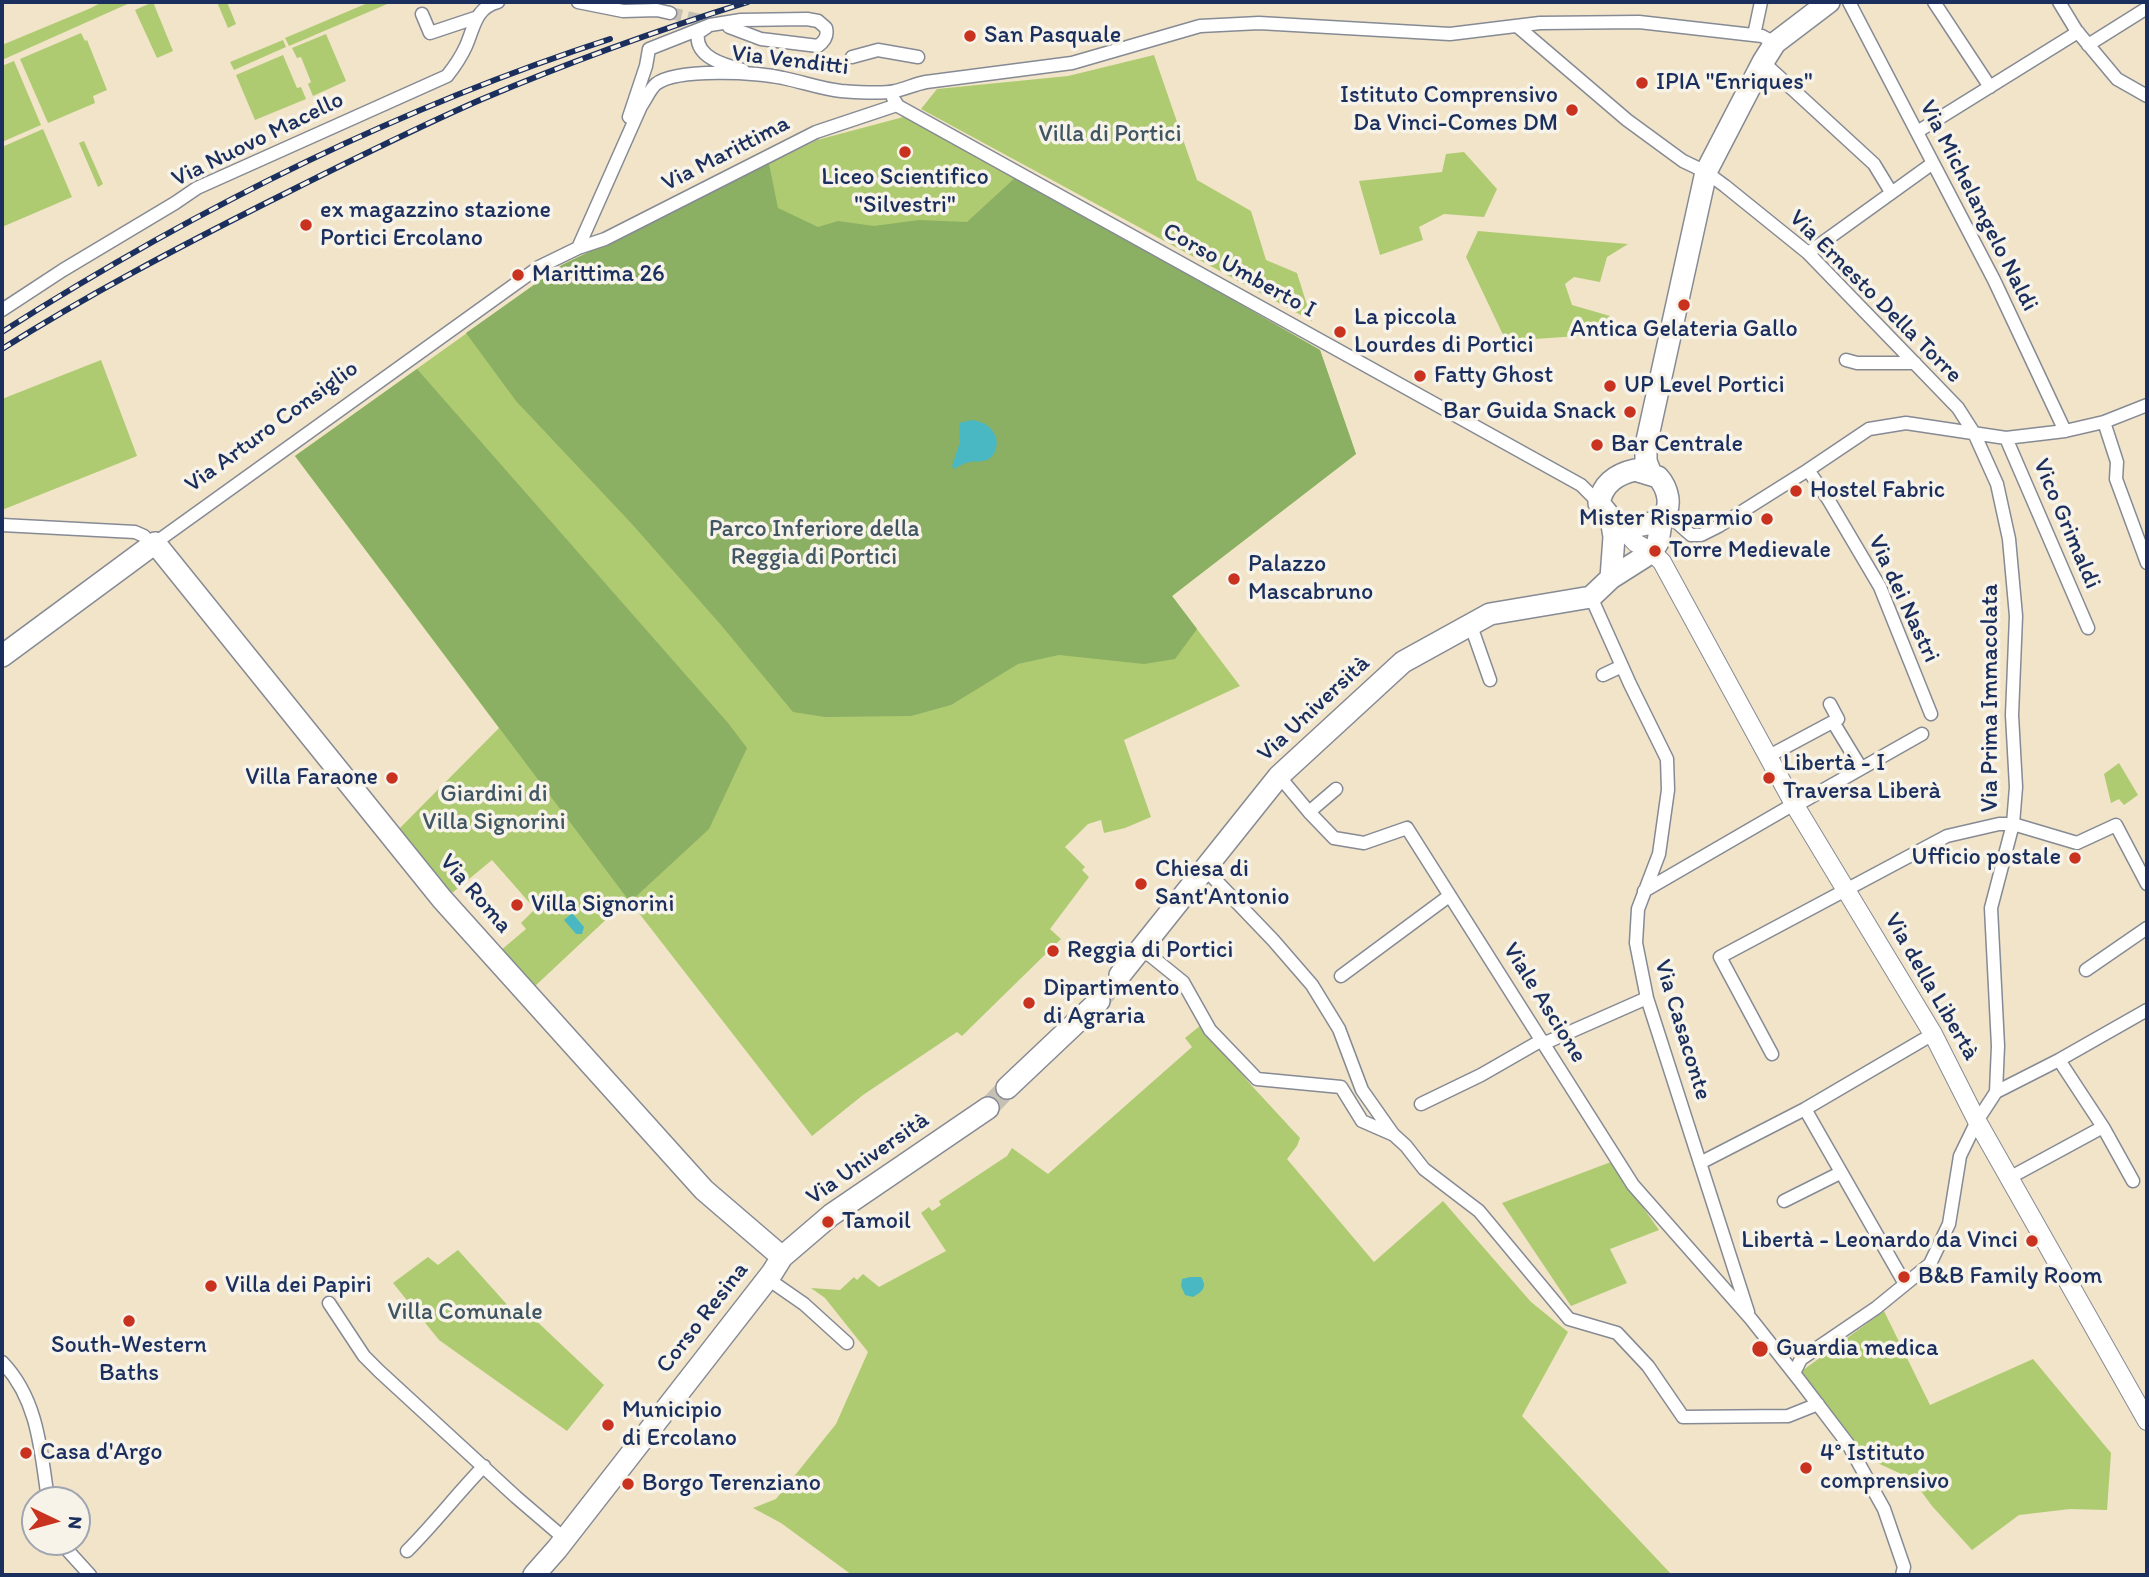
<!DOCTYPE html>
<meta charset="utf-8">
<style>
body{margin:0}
#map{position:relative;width:2149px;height:1577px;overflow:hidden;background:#f1e4c9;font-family:Itim,sans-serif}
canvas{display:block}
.frame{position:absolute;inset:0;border:4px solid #1b2f5e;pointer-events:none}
.north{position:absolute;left:21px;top:1486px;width:70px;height:70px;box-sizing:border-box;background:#f7f3e8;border:2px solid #9fa5b1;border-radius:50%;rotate:95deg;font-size:19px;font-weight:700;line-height:28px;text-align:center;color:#1b2f5e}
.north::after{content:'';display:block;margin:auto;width:24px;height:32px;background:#c8321e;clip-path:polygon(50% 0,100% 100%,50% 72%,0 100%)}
</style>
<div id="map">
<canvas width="2149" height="1577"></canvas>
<div class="frame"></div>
<div class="north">N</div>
</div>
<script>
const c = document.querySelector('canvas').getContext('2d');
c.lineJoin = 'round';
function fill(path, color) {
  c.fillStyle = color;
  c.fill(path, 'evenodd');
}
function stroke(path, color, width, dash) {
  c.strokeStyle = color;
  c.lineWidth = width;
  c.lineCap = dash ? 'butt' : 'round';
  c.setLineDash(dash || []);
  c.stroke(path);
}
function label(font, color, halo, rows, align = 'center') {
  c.font = font + ' Itim,sans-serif';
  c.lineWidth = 7;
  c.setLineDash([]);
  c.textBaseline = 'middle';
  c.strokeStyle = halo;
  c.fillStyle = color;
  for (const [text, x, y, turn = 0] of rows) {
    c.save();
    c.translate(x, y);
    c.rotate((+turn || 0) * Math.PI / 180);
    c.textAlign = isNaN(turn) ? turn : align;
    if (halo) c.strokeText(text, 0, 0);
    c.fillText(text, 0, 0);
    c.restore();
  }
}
const green = new Path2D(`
 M102 2H132L2 60V45L91 8Z
 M153 2 173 51 157 58 135 10Z
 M217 2H227L236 24 228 28Z
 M370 2H392L289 46 285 38Z
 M81 33 85 41 87 40 107 90 93 96 95 103 48 123 20 59Z
 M326 34 346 81 313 96 308 84 311 82 301 57 297 58 292 48Z
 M283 40 286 47 234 70 230 62Z
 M283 55 297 88 301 87 306 99 255 120 236 75Z
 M1154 55 1197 180 1251 211 1266 260 1297 273 1312 321 921 109 937 89 1068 76Z
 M14 61 41 125 2 142V66Z
 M911 115 1320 350 1356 454 1172 596 1240 686 1124 740 1151 817 1125 828 1104 833 1101 820 1088 824 1065 847 1085 867 1082 870 1089 877 1050 929 1061 939 962 1036 957 1032 863 1095 812 1136 628 899 534 987 500 951 526 929 521 923 535 909 492 860 452 893 399 829 499 728 295 456 562 265 817 140Z
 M43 129 72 197 2 227V147Z
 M84 141 103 184 98 187 79 143Z
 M1464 152 1497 189 1484 217 1444 214 1419 227 1423 240 1380 255 1359 181 1442 172 1446 154Z
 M1478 231 1628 244 1607 257 1600 282 1574 277 1565 284 1572 305 1610 316 1607 334 1506 341 1466 257Z
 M101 360 137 456 2 510V399Z
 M2119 763 2138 795 2124 805 2119 799 2111 803 2104 774Z
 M1201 1025 1252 1086 1300 1138 1297 1146 1287 1159 1374 1262 1443 1201 1531 1302 1568 1332 1522 1416 1672 1575H852L781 1523 753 1508 776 1499 836 1424 868 1352 825 1298 811 1288 840 1290 854 1277 857 1280 863 1274 879 1287 946 1251 921 1213 929 1207 932 1211 941 1205 939 1201 1007 1156 1012 1148 1048 1174 1192 1047 1185 1038Z
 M1611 1162 1659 1230 1610 1249 1627 1283 1571 1306 1502 1203Z
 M458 1250 520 1319 528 1313 604 1385 567 1431 439 1340 393 1283 428 1257 438 1265Z
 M1884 1311 1930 1405 2033 1359 2111 1453 2107 1510 2070 1509 2019 1515 1972 1550 1932 1506 1912 1479 1858 1454 1799 1373Z`);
const forest = new Path2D(`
 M769 164 778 208 818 227 838 221 874 226 919 220 967 222 1017 176 1320 350 1356 454 1172 596 1197 629 1175 659 1144 664 1059 655 1018 664 951 705 911 716 825 717 793 712 721 625 632 524 516 401 466 333 562 265Z
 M417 369 728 723 747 748 709 829 630 902 295 456Z`);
const water = new Path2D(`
 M972 420C983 422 990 425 995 435 999 443 996 456 987 460 982 462 975 461 970 462 964 463 959 466 954 469L952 466 960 442 959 423Z
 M572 913 584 927 582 934H576L564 920Z
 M1190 1277H1201C1208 1287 1202 1292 1193 1297L1185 1295 1181 1286 1182 1279Z`);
const streetTunnel = new Path2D(`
 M670 13 722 25
 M542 1566 553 1575`);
const primaryTunnel = new Path2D(`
 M1099 1001 1120 975
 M988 1108 1007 1088`);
const street = new Path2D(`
 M578 2 623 11 657 10 670 13
 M1849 2 1994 280 2065 431
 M1934 2 1990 87
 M2059 2 2076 30 2117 79 2147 96
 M422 14 430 33 475 18
 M1517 26 1627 120 1683 161 1706 172 1725 186 1808 253 1958 408 1974 433 1997 484 2009 539 2016 616 2012 715 2016 787 2013 824 1991 908 1998 1046 1996 1092
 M707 27 698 33C694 57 724 65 743 70
 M1754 35 1761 2
 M2088 45 2147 8
 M852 57 878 50 918 57
 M1763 62 1874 164 1891 192
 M893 98 898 106 1581 485 1599 503
 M629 117 646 66 649 49 710 25 741 20 807 19 818 21 826 28C828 36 825 41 818 46L761 39 729 27
 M1917 132 2078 32
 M578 248 641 106C646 99 650 89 656 84 676 68 758 72 783 78 803 82 821 89 841 91 854 92 883 94 895 91 905 89 915 84 926 82L1072 63 1200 26 1259 23 1450 34 1540 23 1639 22 1762 36 1775 43
 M1808 253 1933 163
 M2 310 63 270 175 203 197 188 447 76C455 66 461 57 466 46 474 28 475 8 498 2
 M1846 360 1857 363H1915
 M2104 422 2117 462 2116 479 2147 563
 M2006 438 2088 628
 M1808 470 1828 499 1880 587 1931 714
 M1665 512 1691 535H1701L1719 526 1808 470 1869 429 1906 423 2006 438 2065 431 2104 422 2147 405
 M2 525 135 532 144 536 151 545
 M155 543 539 267 578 248 605 239 816 132 897 105
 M1591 597 1630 684 1667 759 1668 790 1659 854 1638 909 1636 943 1647 998 1748 1312
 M1471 626 1490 680
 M1603 675 1622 666
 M1833 722 1861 768
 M1767 757 1838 719 1830 704
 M1279 776 1309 812 1334 838 1364 843 1407 828 1633 1185 1751 1319 1800 1381 1848 1444 1884 1509 1904 1567 1902 1575
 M1795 806 1922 734
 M1309 812 1336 789
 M1205 869 1273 940 1312 985 1339 1029 1362 1090 1393 1134
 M1644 891 1794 804
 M1141 948 1183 982 1210 1030 1257 1079 1341 1087 1362 1121 1394 1135 1406 1146 1424 1169 1479 1211 1569 1319 1617 1333 1648 1366 1683 1417 1788 1416 1818 1404
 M2086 970 2147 928
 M1341 976 1449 896
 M1545 1043 1647 998
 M1772 1054 1720 957 1947 836 1999 824H2013L2077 843 2116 825 2147 884
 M1421 1104 1481 1075 1542 1040
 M1805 1109 1905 1284
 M2103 1127 2133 1181
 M1700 1163 1805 1109 1933 1034
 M2009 1178 2103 1127 2059 1060
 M1784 1201 1840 1173
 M768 1279 804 1304 847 1343
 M329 1303 364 1356 379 1371 516 1497 565 1539
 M2 1362C38 1399 41 1451 48 1500
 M1794 1373 1801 1359 1876 1308 1930 1264 1949 1224 1960 1156 1977 1121 1996 1092 2059 1060 2147 1010
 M60 1542 90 1575
 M407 1551C434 1524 457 1494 484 1466`);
const secondary = new Path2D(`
 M1622 528 1636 543 1652 552 1662 562 1794 804 1933 1034 1977 1121 2147 1421`);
const primary = new Path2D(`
 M1635 470 1658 477C1667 487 1674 507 1661 518 1652 525 1633 527 1622 528L1611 518 1599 503C1603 483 1617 474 1635 470Z
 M1651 474 1646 461V445L1706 172 1763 62 1775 43 1829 2
 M1611 518 1614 537 1611 578
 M2 656 155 543 442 899 704 1190 782 1257
 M1120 975 1279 776 1403 662 1490 614 1591 597 1611 578 1652 552 1658 542 1662 517
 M1007 1088 1099 1001
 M534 1575 557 1549 772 1273 782 1257 831 1215 988 1108`);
const rail = new Path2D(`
 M2 332C192 211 395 109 610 39
 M2 349C89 294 179 247 270 201 340 166 409 131 480 100 567 63 658 30 748 2`);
const markers = [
 [970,36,7,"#c8321e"],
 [1642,83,7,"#c8321e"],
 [1572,110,7,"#c8321e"],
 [905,152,7,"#c8321e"],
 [306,225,7,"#c8321e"],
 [518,275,7,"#c8321e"],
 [1684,305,7,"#c8321e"],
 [1340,332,7,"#c8321e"],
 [1420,376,7,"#c8321e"],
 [1610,386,7,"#c8321e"],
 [1630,412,7,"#c8321e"],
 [1597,445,7,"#c8321e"],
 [1796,491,7,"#c8321e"],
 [1767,519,7,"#c8321e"],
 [1655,551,7,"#c8321e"],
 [1234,579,7,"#c8321e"],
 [392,778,7,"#c8321e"],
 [1769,778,7,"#c8321e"],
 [2075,858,7,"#c8321e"],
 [1141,884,7,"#c8321e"],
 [517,905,7,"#c8321e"],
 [1053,951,7,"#c8321e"],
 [1029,1003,7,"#c8321e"],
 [828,1222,7,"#c8321e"],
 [2032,1241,7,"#c8321e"],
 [1904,1277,7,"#c8321e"],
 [211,1286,7,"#c8321e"],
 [129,1321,7,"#c8321e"],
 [1760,1349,9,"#c8321e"],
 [608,1425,7,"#c8321e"],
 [26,1453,7,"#c8321e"],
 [1806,1468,7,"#c8321e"],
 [628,1484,7,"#c8321e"]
];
const poiNames = [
 ["San Pasquale",984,36],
 ["IPIA \"Enriques\"",1656,83],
 ["Istituto Comprensivo",1558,96,"right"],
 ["Da Vinci-Comes DM",1558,124,"right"],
 ["Liceo Scientifico",905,178,"center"],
 ["\"Silvestri\"",905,206,"center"],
 ["ex magazzino stazione",320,211],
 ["Portici Ercolano",320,239],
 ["Marittima 26",532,275],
 ["La piccola",1354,318],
 ["Lourdes di Portici",1354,346],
 ["Antica Gelateria Gallo",1684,330,"center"],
 ["Fatty Ghost",1434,376],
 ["UP Level Portici",1624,386],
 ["Bar Guida Snack",1616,412,"right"],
 ["Bar Centrale",1611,445],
 ["Hostel Fabric",1810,491],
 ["Mister Risparmio",1753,519,"right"],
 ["Torre Medievale",1669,551],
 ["Palazzo",1248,565],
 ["Mascabruno",1248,593],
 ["Libertà - I",1783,764],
 ["Traversa Liberà",1783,792],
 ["Villa Faraone",378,778,"right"],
 ["Ufficio postale",2061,858,"right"],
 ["Chiesa di",1155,870],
 ["Sant'Antonio",1155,898],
 ["Villa Signorini",531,905],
 ["Reggia di Portici",1067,951],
 ["Dipartimento",1043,989],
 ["di Agraria",1043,1017],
 ["Tamoil",842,1222],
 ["Libertà - Leonardo da Vinci",2018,1241,"right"],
 ["B&B Family Room",1918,1277],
 ["Villa dei Papiri",225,1286],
 ["South-Western",129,1346,"center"],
 ["Baths",129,1374,"center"],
 ["Guardia medica",1776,1349],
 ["Municipio",622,1411],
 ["di Ercolano",622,1439],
 ["Casa d'Argo",40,1453],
 ["4° Istituto",1820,1454],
 ["comprensivo",1820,1482],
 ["Borgo Terenziano",642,1484]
];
const streetNames = [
 ["Via Venditti",790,61,7],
 ["Via Nuovo Macello",258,140,-26],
 ["Via Marittima",726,154,-27],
 ["Via Michelangelo Naldi",1978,206,63],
 ["Corso Umberto I",1239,271,29],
 ["Via Ernesto Della Torre",1875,297,45],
 ["Via Arturo Consiglio",272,427,-36],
 ["Vico Grimaldi",2066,524,67],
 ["Via dei Nastri",1903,599,65],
 ["Via Prima Immacolata",1991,698,-90],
 ["Via Università",1314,709,-43],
 ["Via Roma",475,894,49],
 ["Via della Libertà",1931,987,60],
 ["Viale Ascione",1544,1003,58],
 ["Via Casaconte",1682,1030,73],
 ["Via Università",868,1159,-35],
 ["Corso Resina",703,1318,-52]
];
const parkNames = [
 ["Villa di Portici",1110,135],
 ["Parco Inferiore della",814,530],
 ["Reggia di Portici",814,558],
 ["Giardini di",494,795],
 ["Villa Signorini",494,823],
 ["Villa Comunale",465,1313]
];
fill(green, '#afcb71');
fill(forest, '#8baf63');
fill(water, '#4ab8c3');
stroke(streetTunnel, '#c6c0b4', 12, [12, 6]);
stroke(primaryTunnel, '#c6c0b4', 21, [21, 10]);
stroke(street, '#868a94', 15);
stroke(secondary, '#868a94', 20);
stroke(primary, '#868a94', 24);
stroke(street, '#fff', 12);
stroke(secondary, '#fff', 18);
stroke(primary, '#fff', 21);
stroke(rail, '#1b2f5e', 6);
stroke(rail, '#f7f3e8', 3.5, [10]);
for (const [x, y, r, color] of markers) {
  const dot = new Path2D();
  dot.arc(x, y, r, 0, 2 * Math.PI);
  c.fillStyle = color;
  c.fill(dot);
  stroke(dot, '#f7f3e8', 2.5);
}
label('24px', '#1b2f5e', '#f7f3e8', poiNames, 'left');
label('24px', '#1b2f5e', '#f7f3e8', streetNames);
label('24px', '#405663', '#f7f3e8', parkNames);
</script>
